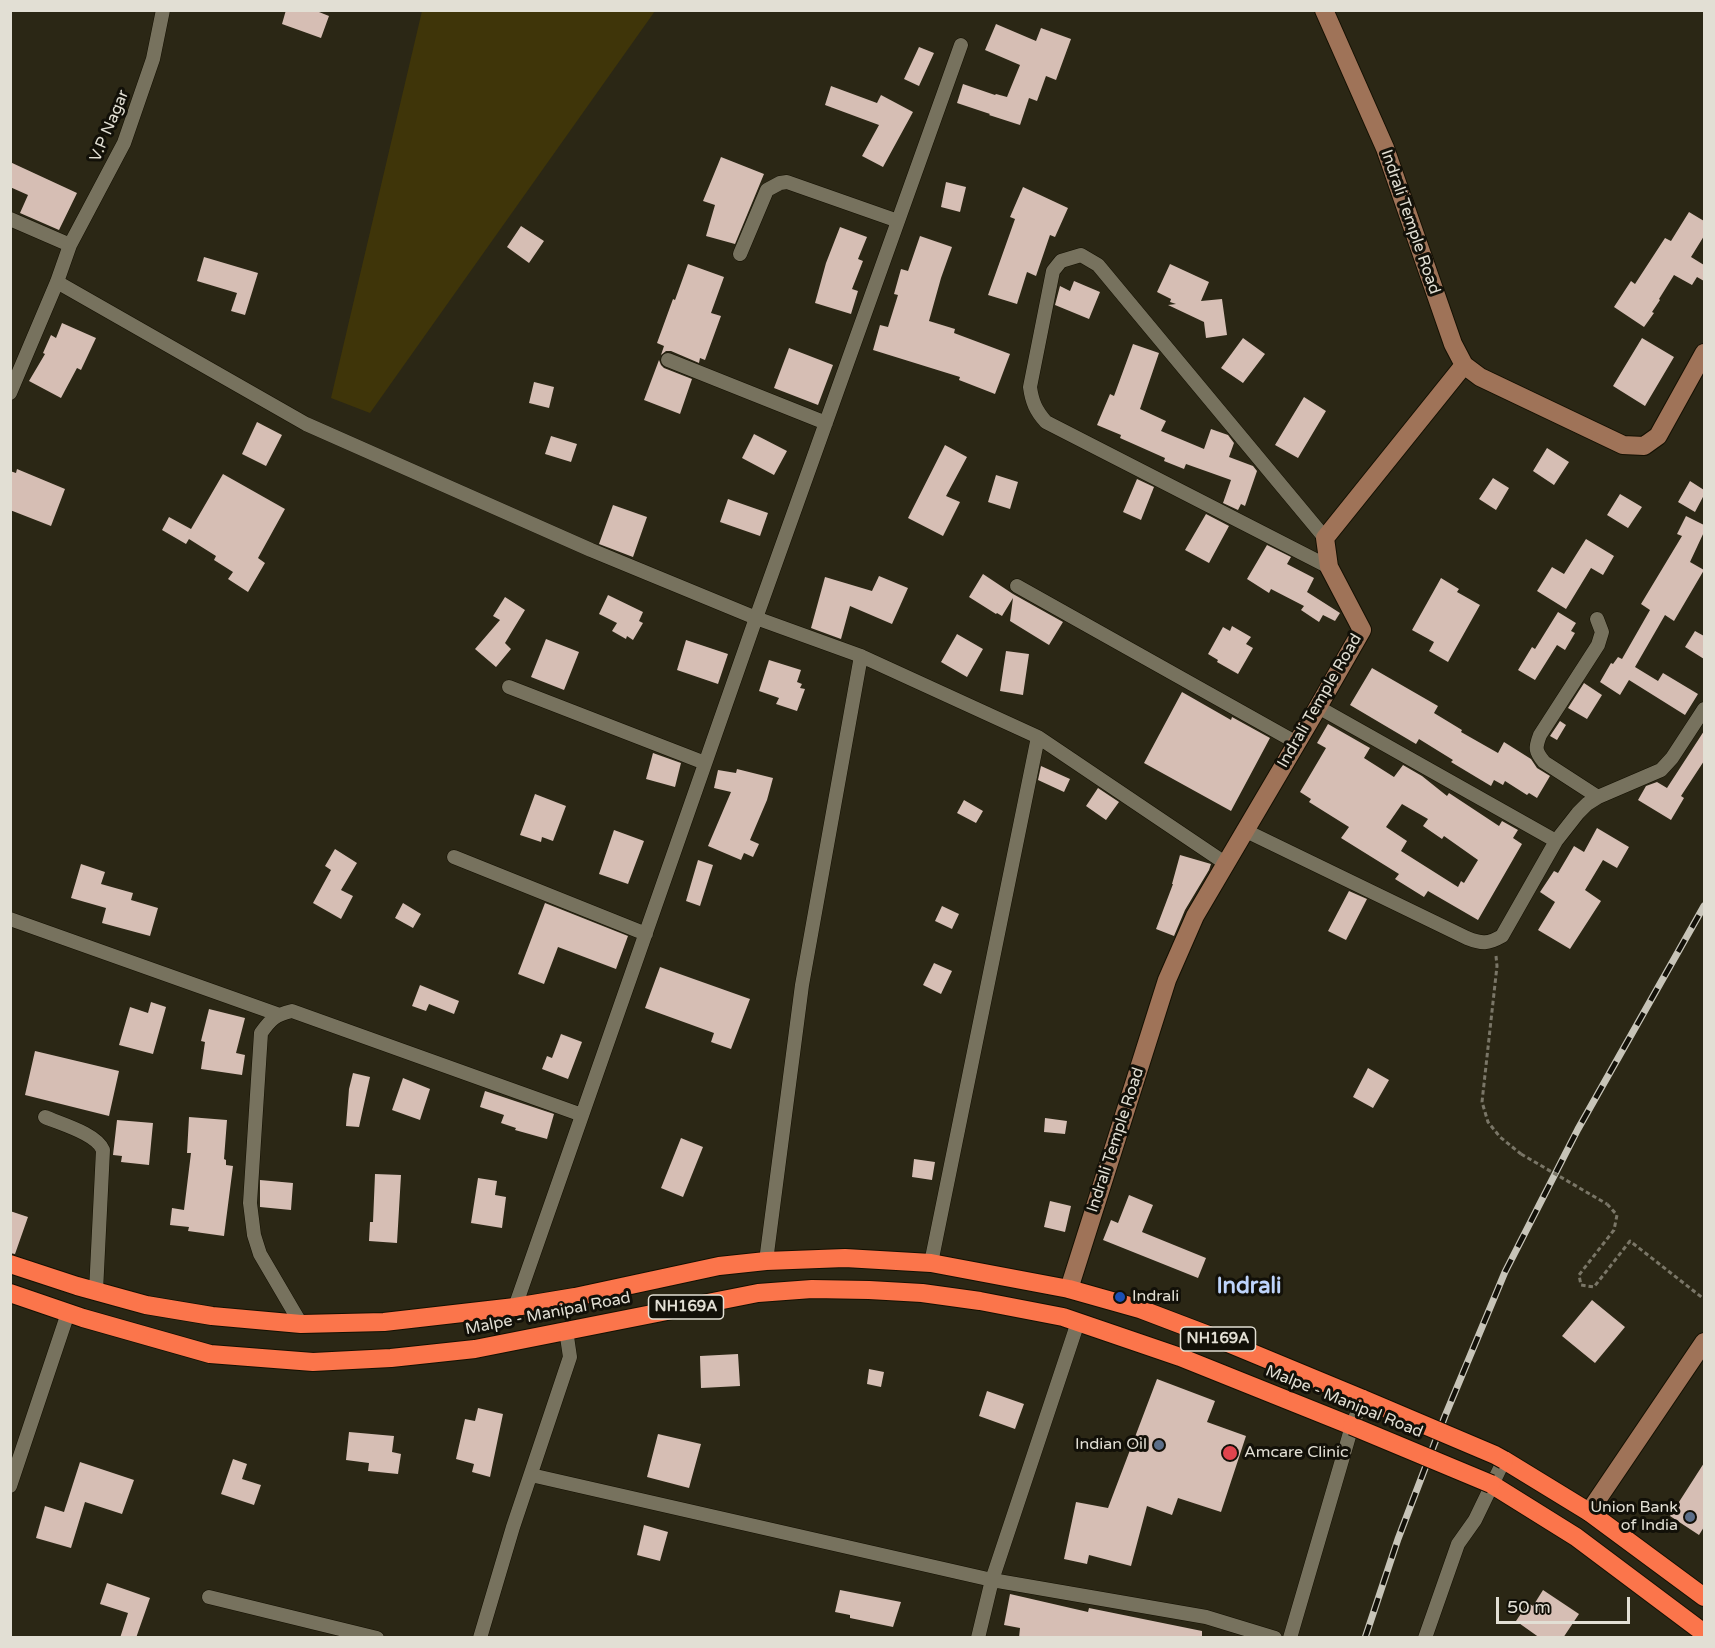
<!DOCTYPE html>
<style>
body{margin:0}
#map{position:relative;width:1715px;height:1648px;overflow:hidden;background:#2b2715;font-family:"Varela Round",sans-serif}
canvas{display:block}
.frame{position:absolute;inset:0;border:12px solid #e2dfd4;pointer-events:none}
.scale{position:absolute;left:1496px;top:1597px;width:134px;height:27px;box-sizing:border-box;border:3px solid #e2dfd4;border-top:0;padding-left:8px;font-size:18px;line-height:21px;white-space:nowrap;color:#e2dfd4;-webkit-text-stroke:4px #121008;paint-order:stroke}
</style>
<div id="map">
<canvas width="1715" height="1648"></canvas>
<div class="frame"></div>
<div class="scale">50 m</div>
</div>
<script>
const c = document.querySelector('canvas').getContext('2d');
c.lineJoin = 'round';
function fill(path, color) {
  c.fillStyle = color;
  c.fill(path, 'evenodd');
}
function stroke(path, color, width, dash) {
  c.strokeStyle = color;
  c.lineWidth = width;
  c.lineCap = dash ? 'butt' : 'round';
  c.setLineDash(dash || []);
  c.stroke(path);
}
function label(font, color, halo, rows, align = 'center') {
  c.font = font + ' "Varela Round",sans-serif';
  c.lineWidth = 6;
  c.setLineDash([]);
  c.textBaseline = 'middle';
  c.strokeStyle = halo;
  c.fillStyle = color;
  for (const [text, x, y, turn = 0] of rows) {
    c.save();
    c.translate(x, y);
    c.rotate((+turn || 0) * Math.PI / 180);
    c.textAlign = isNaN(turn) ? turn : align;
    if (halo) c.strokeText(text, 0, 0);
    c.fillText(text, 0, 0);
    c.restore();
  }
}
const green = new Path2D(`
 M422 11H655L370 413 331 398Z`);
const building = new Path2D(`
 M286 10H314L329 16 321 38 282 24Z
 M996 24 1036 41 1041 28 1071 39 1056 80 1046 76 1037 101 1029 98 1020 125 989 115 990 114 957 103 963 84 995 95 996 94 1007 97 1020 65 985 50Z
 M919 47 934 53 919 86 904 79Z
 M831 86 877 103 881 95 913 112 883 167 862 156 879 125 825 105Z
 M721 157 764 174 735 244 706 236 715 205 703 201Z
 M10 162 77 193 59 230 20 213 28 195 10 187Z
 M946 182 966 187 960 212 941 207Z
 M1023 187 1068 208 1055 237 1050 235 1036 276 1027 272 1017 304 988 295 1015 219 1010 217Z
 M1689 212 1704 221V236L1691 257 1704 265V281L1697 277 1692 285 1674 275 1659 299 1660 300 1652 312 1654 313 1644 327 1614 307 1631 281 1635 284 1665 238 1671 241Z
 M521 226 544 241 529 263 507 247Z
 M840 227 867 237 858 259 863 261 852 289 858 291 851 314 815 303 826 263Z
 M920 236 952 247 941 278 929 321 955 329 954 333 1010 354 995 394 959 380 960 377 873 350 880 325 888 327 898 295 894 294 901 269 908 271Z
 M204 257 258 273 245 315 231 311 237 293 197 281Z
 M688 264 724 277 711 313 721 316 705 360 700 358 699 363 671 351H666L661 355 664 346 657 343 673 299 675 300Z
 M1170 264 1209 282 1201 301 1222 299 1227 335 1206 338 1204 322 1168 305 1176 304 1170 302 1171 299 1157 292Z
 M1074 281 1100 292 1089 319 1055 305 1060 286 1070 291Z
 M62 323 96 338 81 370 77 368 61 398 29 381 45 354 43 353 51 335 56 338Z
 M1243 338 1265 354 1243 383 1221 368Z
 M1642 338 1674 357 1645 406 1613 386Z
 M1133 344 1159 353 1140 409 1166 421 1161 431 1204 449 1211 429 1228 435 1234 443 1229 457 1253 466 1257 471 1245 506 1241 504 1238 510 1223 503 1231 480 1186 464 1184 469 1164 461 1165 458 1120 438 1121 435 1097 425 1110 394 1114 396Z
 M789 348 833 365 818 405 774 388Z
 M659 360 661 365 664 368 692 379 680 414 644 400Z
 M534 382 554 387 549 408 529 403Z
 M1304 397 1326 411 1298 458 1275 445Z
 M257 422 282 435 266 466 242 454Z
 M754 434 787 451 774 475 742 458Z
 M551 436 577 444 571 462 545 454Z
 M945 445 967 457 946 496 960 502 943 536 908 518Z
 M1547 448 1569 462 1554 485 1533 471Z
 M17 469 65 489 51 526 10 510V471L16 473Z
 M223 474 285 509 258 558 265 563 248 592 228 579 233 572 214 560 216 556 189 539 186 544 162 530 169 517 191 529Z
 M996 475 1018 482 1010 509 988 502Z
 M1493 478 1509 488 1496 510 1479 499Z
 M1137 479 1154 487 1141 520 1123 512Z
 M1690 481 1704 490V495L1695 512 1678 502Z
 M1620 494 1642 507 1628 528 1607 515Z
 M728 499 768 513 760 536 720 522Z
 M613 505 647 517 633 557 599 544Z
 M1206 514 1229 526 1209 563 1185 550Z
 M1686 516 1704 525V532L1690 562 1704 570 1674 621 1665 615 1635 667 1658 681 1663 673 1698 694 1685 715 1629 680 1620 695 1600 682 1611 663 1613 664 1618 657 1622 659 1650 610 1641 604 1682 536 1677 534Z
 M1586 539 1614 556 1603 575 1591 568 1566 609 1537 591 1552 567 1564 574Z
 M1267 545 1291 557 1287 564 1314 578 1307 592 1340 613 1335 621 1323 615 1319 622 1301 610 1304 606 1271 589 1269 593 1247 579Z
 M983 574 1013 594 1063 622 1049 645 1010 621 1013 598 1002 616 997 613 996 614 969 597Z
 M879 576 908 588 892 624 850 606 841 639 811 628 825 577 872 591Z
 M1441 578 1459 589 1457 592 1480 605 1448 662 1429 651 1434 642 1412 630Z
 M608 595 643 612 639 621 643 623 633 640 627 636 626 639 612 631 617 623 599 614Z
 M505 597 525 610 505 643 511 649 496 667 475 649 500 620 493 616Z
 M1558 612 1576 623 1571 631 1575 633 1565 650 1557 645 1535 680 1518 670 1532 647 1535 649Z
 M1232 626 1251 637 1246 644 1253 648 1238 674 1217 662 1218 660 1208 654 1223 627 1230 631Z
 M1695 631 1704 636V659L1685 647Z
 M957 634 983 649 967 677 941 662Z
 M546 639 579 652 564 690 531 677Z
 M686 640 728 654 718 684 677 670Z
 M1006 651 1029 654 1023 695 1000 691Z
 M769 660 801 670 797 682 802 684 800 688 805 689 797 711 776 704 779 698 759 691Z
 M1372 668 1438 706 1434 713 1462 730 1461 732 1498 753 1504 742 1531 759 1537 768 1550 776 1537 798 1529 793 1527 795 1505 781 1503 785 1494 780 1491 786 1451 762 1453 760 1419 739 1416 744 1350 705Z
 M1584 683 1602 695 1587 719 1568 708Z
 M1182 692 1231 720 1232 717 1270 738 1231 811 1144 763Z
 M1560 721 1566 725 1557 740 1550 736Z
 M1328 724 1370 748 1364 758 1394 777 1403 765 1422 776 1447 796 1449 793 1499 826 1502 821 1518 830 1513 838 1522 844 1478 920 1428 891 1424 897 1395 879 1399 874 1341 838 1349 827 1309 802 1311 799 1300 792 1326 748 1317 743ZM1402 804 1428 819 1423 826 1442 839 1444 836 1478 860 1464 883 1461 881 1458 887 1401 851 1407 841 1386 827Z
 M1704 731V761L1681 796 1684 798 1671 820 1638 800 1646 786 1657 782 1667 788Z
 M653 753 681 763 675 787 646 779Z
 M1041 766 1070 779 1064 792 1038 780Z
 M737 769 773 778 767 800 750 840 759 844 753 857 744 853 741 860 708 846 731 792 714 788 718 770 736 773Z
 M1098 788 1119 802 1106 820 1086 806Z
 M535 794 566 806 553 841 542 837 541 842 520 835Z
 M964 800 983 811 976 823 957 813Z
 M1597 828 1629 847 1617 868 1603 860 1585 890 1601 901 1570 949 1538 930 1555 902 1540 892 1554 871 1558 873 1574 846 1584 852Z
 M614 830 644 841 628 884 599 874Z
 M335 849 357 863 341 890 353 896 341 919 313 903 331 870 325 866Z
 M1180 855 1211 864 1209 870 1185 910 1174 936 1156 929 1173 884H1172Z
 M698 860 713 865 700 906 686 901Z
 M81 864 105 872 101 884 133 893 131 900 158 908 150 936 102 923 106 908 71 898Z
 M1349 891 1367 899 1346 940 1328 931Z
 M403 903 421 914 413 928 395 918Z
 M545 903 628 936 616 969 558 947 544 984 518 974Z
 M942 906 959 914 952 929 935 921Z
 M934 963 952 971 941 994 923 985Z
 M660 967 750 999 731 1049 711 1042 714 1033 645 1008Z
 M420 985 459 1001 454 1014 429 1004 426 1011 412 1006Z
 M151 1002 166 1007 153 1054 119 1045 130 1007 148 1013Z
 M209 1009 245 1018 236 1053 245 1055 242 1075 201 1069 205 1042 201 1041Z
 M561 1034 582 1042 568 1079 542 1069 547 1056 552 1058Z
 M35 1051 119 1071 109 1116 25 1095Z
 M1368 1068 1389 1080 1373 1108 1353 1097Z
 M353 1073 370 1077 359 1127 346 1126 349 1089Z
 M403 1078 430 1089 420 1120 392 1110Z
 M485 1091 554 1114 547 1139 515 1130 516 1128 501 1123 504 1115 480 1107Z
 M189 1117 227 1120 224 1159 226 1160V1165L233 1166 224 1236 188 1231 189 1227 170 1225 172 1208 184 1210 191 1153H187Z
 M1045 1118 1067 1121 1065 1134 1044 1132Z
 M117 1120 153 1123 149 1165 121 1162 122 1156 113 1155Z
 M681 1138 703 1147 683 1197 661 1188Z
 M914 1159 935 1162 932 1180 912 1177Z
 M375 1174 401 1175 397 1243 369 1241 370 1222H373Z
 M478 1178 497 1181 495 1195 506 1197 502 1228 471 1223Z
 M260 1180 293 1183 291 1210 260 1207Z
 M1129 1195 1153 1205 1142 1232 1206 1258 1198 1278 1103 1240 1111 1220 1118 1223Z
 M1050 1201 1071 1206 1065 1232 1044 1227Z
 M10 1211 28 1217 15 1254 10 1253Z
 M1592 1300 1625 1327 1595 1363 1562 1336Z
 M738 1354 740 1386 701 1388 700 1356Z
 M869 1369 884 1372 881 1387 867 1384Z
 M1157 1379 1215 1401 1207 1422 1246 1436 1221 1512 1178 1498 1172 1515 1147 1506 1131 1566 1089 1555 1087 1564 1064 1559 1076 1502 1108 1508Z
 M987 1391 1024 1404 1015 1429 979 1416Z
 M478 1408 503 1414 490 1477 472 1472 474 1464 456 1459 465 1419 475 1421Z
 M349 1432 394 1436 392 1452 401 1454 398 1474 368 1471 369 1463 346 1460Z
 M658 1434 701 1444 689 1488 647 1477Z
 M233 1459 247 1464 242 1479 261 1485 254 1505 221 1494Z
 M80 1462 134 1480 122 1514 85 1502 71 1548 36 1538 45 1506 64 1512Z
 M1704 1463V1527L1699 1535 1670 1516Z
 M644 1525 668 1532 660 1561 637 1555Z
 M107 1583 150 1598 136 1638H120L128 1613 100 1604Z
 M840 1590 901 1602 893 1627 850 1618V1615L835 1612Z
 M1543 1590 1579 1614 1563 1638H1540L1516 1621 1528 1603 1533 1606Z
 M1010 1594 1088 1612 1089 1608 1202 1631V1638H1019L1020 1628 1004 1625Z`);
const path = new Path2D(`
 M1496 956 1497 966 1482 1102 1488 1122 1500 1137 1521 1154
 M1607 1204 1617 1215 1614 1230 1579 1275 1581 1285 1594 1287 1630 1241 1704 1299`);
const street = new Path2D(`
 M10 219 70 245
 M740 254 767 190 780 183 787 182 898 221
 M57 282 306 424 591 550 756 618 861 656 1038 737 1225 863
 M668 360 826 423
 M10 393 57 282 70 245 124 143 153 59 163 10
 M1325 538 1098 265 1081 255 1061 261 1053 271 1030 387C1032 402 1036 411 1046 422L1329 567
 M1017 586 1297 743
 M1597 619 1602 632 1598 645 1540 735C1535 748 1535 751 1544 762L1598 797
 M509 687 705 763
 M1318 707 1556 841
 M1244 830 1467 938C1482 944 1488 944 1502 936L1556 841 1578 813 1587 804 1598 797 1661 770 1672 758 1704 709
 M454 857 646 934
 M10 919 277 1014
 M45 1117C61 1124 97 1134 103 1150L96 1291
 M766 1261 802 985 861 656
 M931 1263 1038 737
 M515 1307 756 618 961 45
 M301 1324 260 1254 254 1235 250 1203 261 1033C271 1019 275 1015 292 1011L582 1115
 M531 1475 992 1580 1206 1617 1275 1638
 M10 1486 68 1313
 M209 1597 377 1638
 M480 1638 513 1527 570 1357 566 1330
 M978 1638 992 1580 1078 1322
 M1290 1638 1352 1426 1363 1399
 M1425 1638 1458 1544 1475 1520 1504 1460`);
const secondary = new Path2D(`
 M1324 10 1385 148 1453 344 1464 365 1480 377 1623 445 1644 446 1658 436 1704 353
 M1069 1289 1167 980 1195 916 1318 707 1362 630 1329 567 1325 538 1464 365
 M1589 1512 1704 1342`);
const highway = new Path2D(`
 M10 1264 77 1286 146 1305 212 1316 301 1324 384 1322 515 1307 575 1297 719 1266 766 1261 845 1258 931 1263 1069 1289 1140 1309 1211 1336 1363 1399
 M10 1293 83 1318 210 1354 313 1362 391 1358 475 1349 758 1293 812 1289 869 1290 922 1293 980 1301 1063 1317 1180 1357 1352 1426
 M1504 1460 1589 1512 1704 1597
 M1491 1484 1576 1537 1704 1633`);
const rail = new Path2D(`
 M1365 1638 1398 1539 1445 1416 1505 1272 1578 1129 1704 906`);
const pathBridge = new Path2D(`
 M1521 1154 1607 1204`);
const highwayBridge = new Path2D(`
 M1363 1399 1495 1455 1504 1460
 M1352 1426 1491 1484`);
const markers = [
 [1120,1297,6,"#1a4fb4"],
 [1159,1445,6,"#5c6f8a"],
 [1230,1453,8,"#e0444e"],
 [1690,1517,6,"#5c6f8a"]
];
const shields = [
 [686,1307,75],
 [1218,1339,75]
];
const shieldNames = [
 ["NH169A",686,1307],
 ["NH169A",1218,1339]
];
const streetNames = [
 ["V.P Nagar",110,126,-67],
 ["Indrali Temple Road",1410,222,71],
 ["Indrali Temple Road",1320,701,-60],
 ["Indrali Temple Road",1116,1140,-72],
 ["Malpe - Manipal Road",548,1314,-11],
 ["Malpe - Manipal Road",1344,1402,22]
];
const poiNames = [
 ["Indrali",1132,1297],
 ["Indian Oil",1147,1445,"right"],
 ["Amcare Clinic",1244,1453],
 ["Union Bank",1678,1508,"right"],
 ["of India",1678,1526,"right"]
];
const districtNames = [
 ["Indrali",1249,1287]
];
fill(green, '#3f3509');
fill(building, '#d6beb4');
stroke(street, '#141002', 15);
stroke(secondary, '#141002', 20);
stroke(highway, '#141002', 20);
stroke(path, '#7a7667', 3, [4.5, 3]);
stroke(street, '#77725e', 14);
stroke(secondary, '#9f7358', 18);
stroke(highway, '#fb754b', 18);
stroke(rail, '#c7c4b8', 7);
stroke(rail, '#121008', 4.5, [14]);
stroke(highwayBridge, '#141002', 20, []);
stroke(pathBridge, '#7a7667', 3, [4.5, 3]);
stroke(highwayBridge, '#fb754b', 18);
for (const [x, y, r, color] of markers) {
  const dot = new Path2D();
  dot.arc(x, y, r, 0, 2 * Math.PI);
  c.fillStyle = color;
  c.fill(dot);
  stroke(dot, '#121008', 2);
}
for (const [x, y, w] of shields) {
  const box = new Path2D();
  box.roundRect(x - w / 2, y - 12, w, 24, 4.5);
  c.fillStyle = '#121008';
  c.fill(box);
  stroke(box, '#e2dfd4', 1.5);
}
label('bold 15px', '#e2dfd4', null, shieldNames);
label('16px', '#e2dfd4', '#121008', streetNames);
label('16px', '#e2dfd4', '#121008', poiNames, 'left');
label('bold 22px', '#bed4fb', '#121008', districtNames);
</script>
